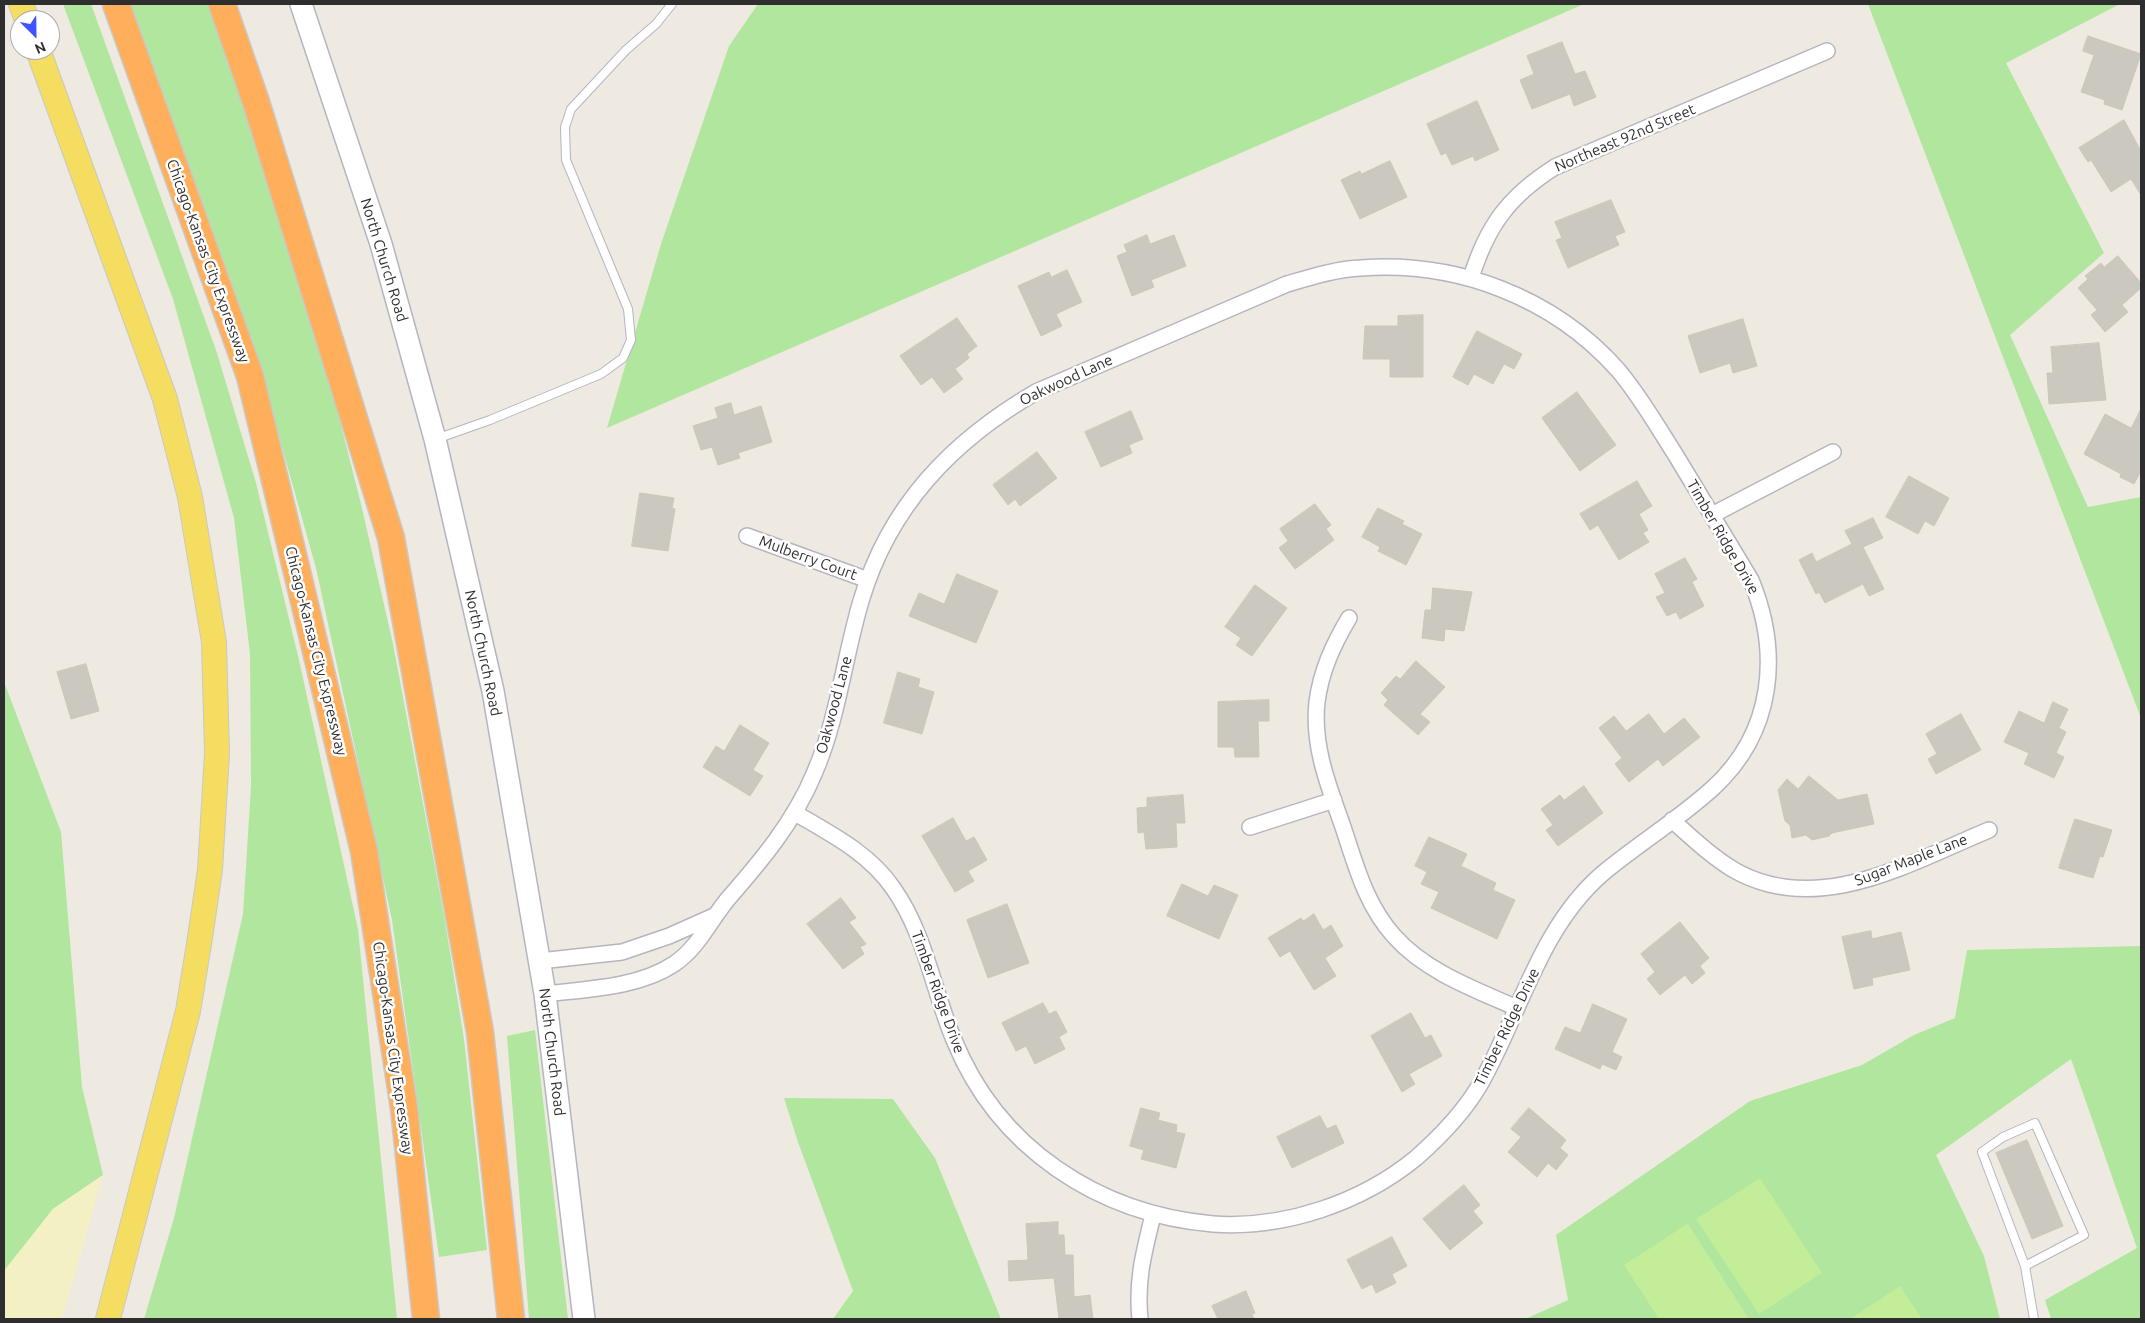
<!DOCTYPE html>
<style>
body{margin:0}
#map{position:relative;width:2145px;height:1323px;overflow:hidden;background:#efeae1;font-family:Ubuntu,sans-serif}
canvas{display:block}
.frame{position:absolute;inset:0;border:5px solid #2e2e2e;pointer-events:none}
.north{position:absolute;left:10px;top:10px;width:50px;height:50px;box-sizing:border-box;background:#fff;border:1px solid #ababab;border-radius:50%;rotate:157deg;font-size:14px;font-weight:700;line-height:20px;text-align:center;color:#2e2e2e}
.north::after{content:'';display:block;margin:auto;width:18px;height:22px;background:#3f54fd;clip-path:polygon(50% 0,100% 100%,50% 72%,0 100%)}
</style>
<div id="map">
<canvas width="2145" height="1323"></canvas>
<div class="frame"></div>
<div class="north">N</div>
</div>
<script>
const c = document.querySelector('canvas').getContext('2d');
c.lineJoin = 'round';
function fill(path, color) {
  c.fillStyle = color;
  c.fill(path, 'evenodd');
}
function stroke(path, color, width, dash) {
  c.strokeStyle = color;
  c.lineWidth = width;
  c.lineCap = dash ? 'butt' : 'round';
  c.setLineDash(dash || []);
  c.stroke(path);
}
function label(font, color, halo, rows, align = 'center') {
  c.font = font + ' Ubuntu,sans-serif';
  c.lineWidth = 5;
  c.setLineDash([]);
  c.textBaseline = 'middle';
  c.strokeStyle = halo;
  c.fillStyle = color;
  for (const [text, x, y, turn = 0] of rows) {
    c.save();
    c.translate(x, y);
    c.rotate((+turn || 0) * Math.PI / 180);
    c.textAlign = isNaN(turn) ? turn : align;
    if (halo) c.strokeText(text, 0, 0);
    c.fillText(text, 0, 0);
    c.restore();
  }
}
const green = new Path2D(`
 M63 4H91L217 353 256 483 299 660 358 929 397 1319H144L174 1218 243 914 251 786 250 654 234 518 173 299Z
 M129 4H210L279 206 329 378 361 504 393 644 444 915 464 1039 487 1250 439 1257 392 920 316 568 256 355Z
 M758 4H1584L607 428 661 244 729 46Z
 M1868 4H2120L2006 63 2104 253 2010 335 2088 507 2141 497V718Z
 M4 682 61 832 82 1087 103 1175 53 1209 4 1271Z
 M2141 946V1319H2051L2045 1300 2137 1248 2071 1059 1936 1155 1984 1256 2000 1319H1525L1568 1300 1556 1235 1750 1101 1862 1065 1914 1035 1955 1018 1967 950Z
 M535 1030 568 1319H529L507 1036Z
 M784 1098 893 1099 935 1158 1001 1319H833L853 1291 798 1142Z`);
const sand = new Path2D(`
 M103 1175 62 1319H4V1271L53 1209Z`);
const pitch = new Path2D(`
 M1760 1178 1822 1273 1759 1314 1696 1219Z
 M1687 1224H1688L1749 1319H1659L1624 1265Z
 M1900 1286 1922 1319H1850Z`);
const building = new Path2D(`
 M2088 36 2141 54 2122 110 2104 104 2105 100 2081 92 2094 55 2083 51Z
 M1562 42 1575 74 1585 71 1596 97 1574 106 1570 94 1532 109 1520 80 1534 74 1527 56Z
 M1477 101 1499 150 1475 161 1473 156 1452 165 1446 153 1441 155 1427 124Z
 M2124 120 2141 151V195L2131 179 2111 192 2091 160 2088 162 2079 148Z
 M1390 161 1407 197 1360 219 1341 180 1360 171 1361 174Z
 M1611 200 1625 232 1615 236 1619 245 1568 268 1556 240 1562 238 1555 222Z
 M1147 235 1150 244 1174 235 1186 266 1151 280 1154 287 1132 296 1117 256 1127 252 1124 245Z
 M2118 256 2141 283V288L2122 305 2128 312 2105 332 2091 315 2097 310 2078 288 2088 279 2085 276 2101 263 2104 267Z
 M1067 270 1082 302 1056 314 1062 326 1041 336 1018 286 1049 272 1051 277Z
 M1423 315V377H1390V359H1363L1365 326H1398V316Z
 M957 318 977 346 967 354 969 358 955 369 963 379 944 393 932 377 921 385 900 356Z
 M1743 319 1757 366 1733 373 1730 363 1700 373 1688 336Z
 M1477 331 1522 354 1514 369 1504 364 1493 384 1474 374 1468 385 1453 377Z
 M2099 343 2106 400 2049 404 2047 373H2053L2051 347Z
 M1577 392 1616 445 1580 471 1542 418Z
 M731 403 734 415 761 406 772 442 738 453 740 458 718 465 712 447 701 450 693 426 718 418 715 408Z
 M2141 409V471L2134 484 2120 477 2121 474 2084 454 2105 414 2131 428Z
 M1131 411 1143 439 1129 445 1132 453 1101 467 1085 432Z
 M1037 452 1057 478 1020 506 1015 499 1008 505 993 485Z
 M1909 476 1949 498 1934 526 1925 521 1918 534 1886 517Z
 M1637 481 1652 506 1639 514 1648 530 1643 533 1649 542 1619 560 1598 525 1590 530 1580 514Z
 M640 493 674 498 672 508 675 509 668 551 632 546Z
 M1315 504 1331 525 1326 529 1334 540 1295 569 1279 548 1288 541 1280 529Z
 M1378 508 1404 521 1402 524 1422 534 1406 565 1378 551 1380 547 1362 537Z
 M1873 518 1883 538 1863 547 1884 589 1869 596 1863 584 1825 603 1819 592 1816 594 1799 560 1812 553 1816 562 1852 544 1845 531Z
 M1685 558 1697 579 1692 582 1704 606 1680 619 1676 612 1667 616 1656 597 1665 593 1655 574Z
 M957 574 998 591 976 643 909 616 919 593 944 604Z
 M1255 585 1287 608 1252 656 1236 645 1241 638 1225 627Z
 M1433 588 1472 592 1464 631 1445 629 1444 641 1422 638 1425 610H1431Z
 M1416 661 1445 687 1420 714 1430 722 1418 735 1384 705 1388 700 1381 693 1396 676 1400 679Z
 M86 664 99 711 71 719 57 672Z
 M898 672 920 679 918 687 934 692 922 734 884 723Z
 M1269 700V721H1258L1259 757H1235L1234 747H1218V702Z
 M2053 702 2068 709 2059 728 2066 732 2056 753 2064 757 2054 778 2024 764 2029 753 2004 742 2019 711 2044 723Z
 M1649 714 1664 734 1684 718 1700 737 1663 766 1658 759 1629 782 1615 764 1622 758 1599 728 1614 716 1626 731Z
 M1961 714 1981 750 1936 774 1928 759 1937 754 1926 734Z
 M740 725 769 743 753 770 763 776 750 796 703 767 716 746 724 751Z
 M1809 776 1838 800 1867 794 1874 824 1832 833 1829 836 1812 840 1806 835 1792 838 1790 825 1785 821 1778 790 1787 779 1798 789Z
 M1584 786 1603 813 1558 846 1546 830 1553 825 1541 809 1560 795 1564 800Z
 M1183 795 1185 823H1176L1177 847 1146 849 1144 832 1138 833 1137 808 1147 807V798Z
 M953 818 966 841 974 837 987 860 968 871 974 881 955 892 922 836Z
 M2075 819 2112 830 2103 857 2100 856 2093 878 2059 868Z
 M1429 837 1467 854 1461 866 1496 883 1493 890 1515 900 1497 939 1431 908 1439 892 1421 884 1427 872 1415 866Z
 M1182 884 1208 896 1214 885 1238 895 1219 939 1167 916Z
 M841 898 856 918 849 922 866 944 860 947 864 954 843 969 807 924Z
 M1007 904 1029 963 988 978 967 920Z
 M1314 914 1323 930 1331 925 1343 946 1325 958 1336 976 1314 990 1290 951 1280 957 1268 938 1301 918 1303 921Z
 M1680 922 1709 958 1700 966 1705 973 1692 984 1685 975 1660 995 1647 979 1655 972 1641 954Z
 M1871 931 1872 939 1901 932 1910 970 1872 978 1873 985 1854 989 1842 937Z
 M1043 1003 1049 1014 1056 1011 1067 1032 1059 1037 1065 1049 1035 1064 1026 1046 1016 1051 1002 1023Z
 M1593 1004 1627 1019 1612 1052 1622 1057 1616 1070 1602 1064 1600 1069 1555 1049 1565 1027 1580 1033Z
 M1411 1013 1425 1038 1431 1035 1442 1056 1409 1074 1415 1084 1402 1092 1371 1036Z
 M1141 1108 1160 1113 1158 1120 1177 1125 1176 1132 1185 1134 1176 1168 1141 1159 1144 1150 1130 1146Z
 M1529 1108 1566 1140 1560 1148 1568 1155 1556 1170 1548 1163 1537 1177 1508 1152 1521 1137 1511 1129Z
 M1320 1116 1327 1129 1336 1125 1344 1143 1292 1168 1277 1137Z
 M2027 1140 2063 1226 2032 1239 1996 1153Z
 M1464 1185 1480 1205 1473 1211 1483 1223 1450 1250 1423 1219Z
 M1058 1222V1235H1064L1065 1255H1073L1074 1297 1090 1295 1093 1319H1059L1054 1278 1009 1281 1008 1261 1028 1260 1026 1224Z
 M1392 1237 1407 1266 1392 1274 1396 1283 1376 1293 1372 1284 1362 1289 1347 1260Z
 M1246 1291 1255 1313 1252 1314 1254 1319H1218L1212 1306Z`);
const lane = new Path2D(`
 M436 439 490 420 601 374 623 358 631 340 628 309 566 160 565 127 571 109 626 50 656 24 672 4
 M2025 1266 2084 1235 2035 1123 2003 1137 1982 1152 2025 1266 2034 1319`);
const street = new Path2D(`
 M1471 278C1487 226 1509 196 1555 167L1827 51
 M1712 515 1833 452
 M747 536 868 580
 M1349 618C1333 645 1321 671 1317 702 1312 746 1329 787 1343 827 1356 866 1366 905 1394 936 1426 972 1474 989 1517 1008
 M1672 820C1692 838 1711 856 1734 870 1818 918 1911 862 1989 830
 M1250 827 1334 800
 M540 961 622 952 669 936 714 916
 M545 994C586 989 638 988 674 964 697 949 710 921 727 900 761 861 794 822 814 774 838 719 844 658 861 601 889 506 952 441 1036 392L1287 284C1311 277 1336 269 1361 268 1457 261 1553 297 1618 370 1640 396 1657 426 1675 454 1700 496 1726 538 1751 580 1781 653 1774 732 1713 788 1679 819 1638 844 1602 874 1540 928 1521 1011 1482 1081 1466 1110 1441 1136 1416 1158 1361 1203 1284 1229 1213 1224 1098 1214 998 1148 954 1040 933 990 925 933 893 888 869 853 831 834 795 813
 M1140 1319C1136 1280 1144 1252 1153 1215`);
const secondary = new Path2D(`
 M301 4 381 244 435 439 493 691 545 994 584 1319`);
const primary = new Path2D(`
 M21 4 27 20
 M38 50 165 399 190 497 214 642 217 753 210 870 199 944 188 1011 108 1319`);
const highway = new Path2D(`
 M116 4 250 376 364 851 404 1108 426 1319
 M222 4 256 102 391 538 480 1032 511 1319`);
const streetNames = [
 ["Northeast 92nd Street",1625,138,-23],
 ["North Church Road",384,260,73],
 ["Chicago-Kansas City Expressway",208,261,70],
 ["Oakwood Lane",1066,380,-25],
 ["Timber Ridge Drive",1723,537,60],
 ["Mulberry Court",808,558,20],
 ["Chicago-Kansas City Expressway",316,651,76],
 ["North Church Road",483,653,78],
 ["Oakwood Lane",834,705,-75],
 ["Sugar Maple Lane",1911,860,-21],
 ["Timber Ridge Drive",938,992,70],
 ["Timber Ridge Drive",1507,1027,-64],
 ["Chicago-Kansas City Expressway",393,1048,82],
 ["North Church Road",552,1052,83]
];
fill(green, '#b0e69d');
fill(sand, '#f3f0c4');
fill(pitch, '#c3ed99');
fill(building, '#cbc8bf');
stroke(building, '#cbc6ba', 1);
stroke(lane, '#b4b5c1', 10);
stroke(street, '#b4b5c1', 18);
stroke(secondary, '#b4b5c1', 24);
stroke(primary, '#c9c9c9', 26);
stroke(highway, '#c9c9c9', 29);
stroke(lane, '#fff', 8);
stroke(street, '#fff', 15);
stroke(secondary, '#fff', 21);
stroke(primary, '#f4dd61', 24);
stroke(highway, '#ffaf5c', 26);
label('15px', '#2e2e2e', '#fff', streetNames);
</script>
